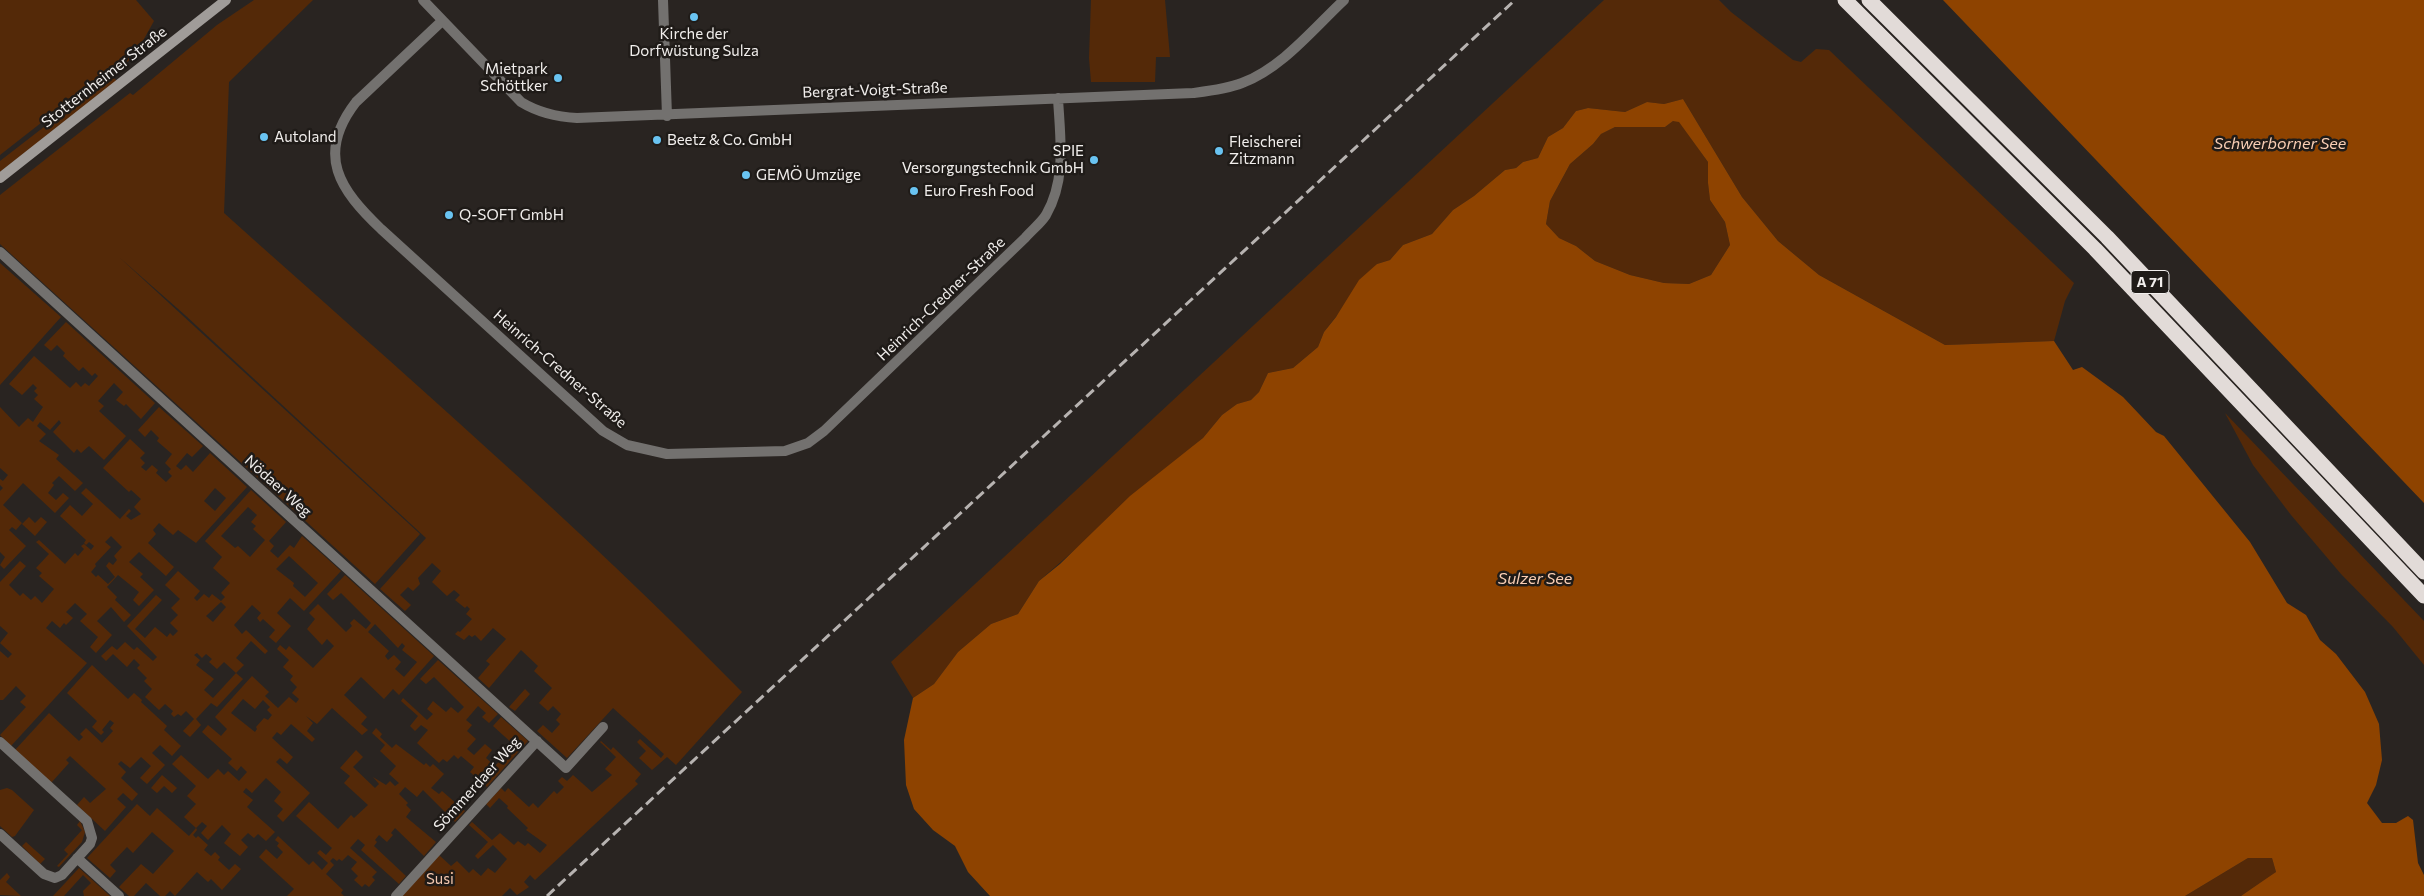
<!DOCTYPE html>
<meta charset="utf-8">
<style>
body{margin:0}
canvas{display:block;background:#292421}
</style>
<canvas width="2424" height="896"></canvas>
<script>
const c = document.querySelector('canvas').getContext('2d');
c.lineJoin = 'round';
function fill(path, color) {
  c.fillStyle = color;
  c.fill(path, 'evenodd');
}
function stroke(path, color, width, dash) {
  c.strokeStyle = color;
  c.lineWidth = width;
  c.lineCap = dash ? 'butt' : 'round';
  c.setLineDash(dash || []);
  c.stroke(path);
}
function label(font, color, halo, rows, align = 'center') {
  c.font = font + ' Commissioner,sans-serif';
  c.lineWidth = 5;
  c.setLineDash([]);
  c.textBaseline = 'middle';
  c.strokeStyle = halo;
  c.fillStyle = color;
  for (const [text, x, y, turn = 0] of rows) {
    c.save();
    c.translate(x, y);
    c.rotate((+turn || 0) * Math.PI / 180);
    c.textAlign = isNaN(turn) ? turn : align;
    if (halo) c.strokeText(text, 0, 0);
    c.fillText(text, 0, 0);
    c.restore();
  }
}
const green = new Path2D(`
 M0 0H136L154 21 135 55 116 72 111 70 106 72 0 155Z
 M254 0H313L229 82 224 213C399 370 578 524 742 692L676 765 667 757 652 770 639 758 646 751 637 742 640 739 661 758 664 754 613 708 567 758 537 731 543 725 552 733 560 724 556 720 561 714 553 706 548 711 539 703 552 688 534 671 538 666 521 650 489 688 478 678 490 664 486 661 506 639 493 628 481 641 475 635 472 637 469 635 464 640 455 634 458 631 460 632 472 619 466 614 470 609 467 606 465 608 455 600 460 595 454 590 447 596 432 582 441 571 432 563 418 578 420 584 413 591 408 587 400 595 411 605 405 611 380 589 426 538 185 315 119 257 420 534 375 584 0 244V195L130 93 133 95 217 25Z
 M1091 0H1165L1170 57H1156L1155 82H1091L1089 58Z
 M1604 0H1719L1731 12 1793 60 1801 62 1816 49 1829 50 2074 283 2065 301 2054 341 1945 345 1819 275 1778 241 1742 197 1683 99 1664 104 1647 102 1625 112 1588 108 1576 111 1563 128 1548 137 1538 158 1523 162 1516 168 1505 170 1474 196 1453 210 1432 234 1403 245 1390 260 1377 264 1324 332 1318 347 1293 368 1268 373 1259 392 1251 400 1237 404 1222 415 1203 438 1039 581 1018 614 991 624 958 652 934 684 913 698 891 662Z
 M111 75 117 81 0 172V161Z
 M1673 121H1679L1708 162V183L1710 200 1725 222 1730 245 1711 275 1689 284 1664 283 1630 275 1595 261 1576 246 1559 238 1546 224 1550 201 1570 164 1593 144 1601 134 1615 127H1665Z
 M0 263 61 317 0 385Z
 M66 322 155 403 141 419 126 404 124 406 116 400 123 392 114 383 98 401 104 406 99 411 126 436 104 460 89 446 81 453 77 449 74 453 53 432 61 423 59 420 50 430 40 422 37 426 46 434 39 441 59 455 56 459 83 483 75 491 59 476 52 483 54 485 48 493 56 500 63 493 69 498 55 513 23 483 3 505 22 523 16 530 12 527 9 530 26 546 4 569 0 565 5 557 0 552V491L3 488 0 485V479L3 481 8 475 0 468V407L19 427 28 418 33 422 43 407 34 399 38 395 34 391 37 388 33 384 22 395 9 384 34 356 70 388 76 382 81 387 85 383 89 386 98 376 95 373 92 376 83 367 79 371 63 356 65 353 57 345 51 351 44 345Z
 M159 407 203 446 192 457 187 453 176 466 181 470 186 465 193 472 210 453 247 487 196 543 178 530 173 535 159 523 153 530 156 534 148 543 174 567 166 576 139 552 129 562 143 574 140 577 154 590 139 606 133 600 139 592 118 575 107 587 117 597 115 600 131 615 124 622 111 607 97 621 112 635 96 653 90 647 98 637 80 621 87 614 75 603 66 612 73 618 66 625 64 623 60 628 52 621 46 628 87 663 11 746 0 735 26 707 20 702 26 696 16 686 3 700H0V651L8 658 12 654 0 643 8 633 0 626V582L20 561 26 566 9 585 20 596 23 593 31 600 35 596 42 603 54 589 39 576 42 573 36 568 49 554 36 542 39 540 65 564 75 553 78 556 84 549 81 546 84 544 91 550 94 546 89 542 86 545 84 543 86 540 60 516 70 505 82 516 93 504 81 493 86 488 120 519 129 509 131 511 126 516 131 520 141 514 134 507 141 499 131 490 129 492 103 468 130 439 145 453 140 458 145 463 141 467 146 471 152 465 158 470 156 473 166 482 172 476 168 472 171 469 165 463 172 454 157 441 159 438 151 430 145 437 138 430ZM215 488 226 498 215 511 204 501ZM111 536 122 547 114 556 117 560 113 565 109 562 106 566 115 577 108 584 98 575 96 577 91 572 96 566 95 564 111 547 105 542Z
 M2225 413 2424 621V665L2393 627 2341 574 2291 515 2253 465Z
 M251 490 286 522 269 541 274 546 270 551 278 558 290 545 294 548 302 536 341 571 304 611 290 598 277 613 291 626 276 643 269 637 275 630 263 619 260 622 257 618 261 613 252 605 234 625 242 634 246 630 268 651 265 654 251 641 236 658 244 665 236 673 243 679 217 707 211 703 196 719 201 725 190 737 183 731 194 719 186 711 181 716 178 714 174 717 171 714 173 711 165 704 159 710 145 697 152 689 144 681 147 678 137 668 140 665 134 659 127 667 113 654 106 661 101 656 112 646 117 650 125 642 134 650 137 647 153 661 157 657 127 626 156 595 162 600 135 629 145 638 155 627 167 637 170 633 173 636 178 631 170 623 178 615 171 608 180 599 165 585 178 571 200 591 194 598 197 601 204 594 209 598 212 594 221 601 225 597 221 593 230 583 213 568 222 557 205 541ZM248 507 257 515 251 522 256 526 253 529 265 540 250 557 238 546 235 548 221 536ZM289 556 318 583 305 597 293 586 294 583 276 569ZM221 602 226 607 213 622 206 616ZM197 653 202 658 206 654 212 659 209 662 217 669 224 662 236 673 213 698 204 690 214 679 196 665 200 660 194 655Z
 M29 517 35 523 41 517 47 522 35 536 22 524Z
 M345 575 434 656 399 695 393 689 384 699 361 677 344 695 367 717 361 724 368 730 362 735 332 708 317 724 306 716 313 723 307 731 315 739 312 742 291 724 281 735 277 732 272 738 293 757 287 764 280 758 276 762 310 793 283 822 277 816 283 809 274 801 281 792 266 778 252 793 246 788 243 792 253 800 247 807 275 832 266 841 258 834 254 838 248 833 241 840 248 847 240 856 224 843 231 834 222 825 208 840 201 833 207 826 202 822 196 828 197 830 193 835 196 838 198 836 208 845 204 850 211 856 215 852 220 857 218 860 229 870 235 864 241 869 222 890 211 879 208 882 197 872 175 896 170 891 165 896H160L146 883 134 896H129L119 887 141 864 153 874 174 851 152 832 133 853 127 847 110 865 116 871 110 878 87 858 137 804 150 816 157 808 189 836 196 828 184 817 196 804 187 796 196 786 172 764 181 755 208 779 218 769 224 775 228 771 239 781 247 772 241 766 237 771 228 763 232 759 202 732 208 725 221 736 227 729 215 717 252 676 269 692 265 696 278 708 289 697 296 703 299 699 292 693 297 687 290 680 293 676 283 667 289 660 277 649 280 645 286 650 289 646 313 668 334 646 327 639 322 645 307 629 315 619 309 613 318 604 346 632 352 626 350 623 354 619 366 629 371 623 341 593 333 600 327 594ZM375 624 398 648 402 643 405 646 402 650 417 662 404 677 395 669 401 662 394 655 388 660 385 656 389 651 368 632ZM243 699 255 709 263 700 270 707 267 710 272 715 268 720 264 718 256 727 257 729 255 732 231 713Z
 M438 660 498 714 489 723 482 717 486 713 478 706 466 720 472 725 467 731 476 739 467 749 474 755 485 744 492 750 486 758 495 766 514 745 493 726 501 717 528 741 487 787 470 772 474 767 461 756 458 759 454 755 447 762 443 759 439 763 417 743 428 730 421 725 415 731 410 726 418 716 401 701 403 698 427 720 433 714 427 709 433 701 446 712 451 707 458 713 464 707 434 677 426 684 420 679Z
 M92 665 128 699 134 693 142 700 141 702 167 726 164 730 181 746 172 756 160 745 152 753 165 765 147 784 140 778 151 766 141 757 130 768 121 761 118 764 126 772 121 778 138 794 132 801 123 793 117 799 126 807 105 831 77 805 84 797 90 803 106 789 70 756 66 760 69 763 51 783 15 750 49 713 79 741 83 737 80 734 86 728 102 743 113 731 110 728 114 723 110 720 102 730 104 732 101 735 92 727 97 721 67 693Z
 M525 689 530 694 515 711 509 707Z
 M376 728 382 734 380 737 392 748 396 744 424 765 426 763 430 767 433 764 444 774 431 788 439 794 442 791 465 811 455 822 423 790 417 797 405 787 399 794 408 803 406 805 411 810 406 817 436 842 424 856 395 828 391 833 393 835 387 842 379 835 375 840 377 842 374 846 406 876 399 884 361 850 365 845 358 839 350 848 377 872 372 877 375 880 369 887 365 884 362 887 354 880 358 876 351 869 357 862 348 855 342 861 339 859 337 861 333 858 330 861 334 865 326 874 343 890 341 893 344 896H287L294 889 259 857 266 849 277 859 283 852 277 846 279 843 275 840 278 836 309 865 313 861 322 870 328 863 317 853 320 850 326 855 332 848 296 816 309 802 338 829 351 815 354 818 368 805 344 783 350 776 340 768 356 750 363 757 353 767 375 788 379 784 373 777 386 785 390 781 395 786 399 783 389 774 396 766 380 751 385 745 372 733Z
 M601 741 611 750 613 747 641 774 635 781 638 784 535 880 530 875 524 882 529 887 517 895 510 888 502 896H402L439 855 451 866 457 861 469 873 473 869 481 876 488 868 495 873 507 859 493 845 478 859 475 856 488 842 469 825 472 822 492 840 500 833 514 845 518 841 525 846 528 843 540 853 547 845 526 830 528 828 507 808 508 806 499 798 490 808 486 804 501 788 505 792 508 788 529 807 533 803 538 808 554 791 557 794 564 787 558 781 562 777 567 781 573 775 592 792 612 775 605 769 616 757 600 742Z
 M162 775 177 788 172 793 164 786 157 793 151 788Z
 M7 788 12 790 34 810 15 836 12 837 0 826V790Z
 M80 821 85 832 82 842 59 867 57 866 68 854 64 850 82 830 77 825Z
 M26 842 45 859 40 864 22 846Z
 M2248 858H2272L2276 872 2267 880 2241 896H2185Z
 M79 868 110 896H84L83 891 91 883 83 875 64 896H53Z
 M7 873 10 877 6 882 21 896 0 895V880Z`);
const water = new Path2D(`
 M1943 0H2424V503Z
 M1683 99 1742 197 1778 241 1819 275 1945 345 2054 341 2073 370 2082 367 2123 397 2156 432 2164 436 2250 542 2287 603 2306 615 2320 640 2336 654 2365 692 2379 724 2382 760 2376 785 2367 803 2382 823H2396L2408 816 2413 820 2418 863 2424 875V896H2241L2276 872 2272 858H2248L2185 896H990L968 872 955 846 933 830 914 809 906 785 904 740 913 698 934 684 958 652 991 624 1018 614 1039 581 1060 564 1130 496 1203 438 1222 415 1237 404 1251 400 1259 392 1268 373 1293 368 1318 347 1324 332 1336 317 1359 280 1377 264 1390 260 1403 245 1432 234 1453 210 1474 196 1505 170 1516 168 1523 162 1538 158 1548 137 1563 128 1576 111 1588 108 1625 112 1647 102 1664 104ZM1673 121 1679 122 1708 162V183L1710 200 1725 222 1730 245 1711 275 1689 284 1664 283 1630 275 1595 261 1576 246 1559 238 1546 224 1550 201 1570 164 1593 144 1601 134 1615 127H1665Z`);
const street = new Path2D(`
 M423 0 521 102C539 113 557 117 577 118L1193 93C1209 91 1227 89 1242 83 1282 68 1313 29 1344 0
 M663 0 667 116
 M442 21 356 102C315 155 340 190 381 229L603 431 627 445 667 454 785 451 808 443 824 431 1025 238C1032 230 1041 223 1046 215 1067 179 1060 137 1058 98
 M0 252 566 768 603 727
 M0 742 87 821 92 838 90 844 62 875 55 878 44 874 0 834
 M77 858 119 896
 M396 896 537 741`);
const secondary = new Path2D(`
 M0 178 226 0`);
const highway = new Path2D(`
 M1845 0 2095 249 2424 596
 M1869 0 2107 237 2424 572`);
const rail = new Path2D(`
 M547 896 1515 0`);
const markers = [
 [694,17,5,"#69c3f1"],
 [558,78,5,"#69c3f1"],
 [264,137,5,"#69c3f1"],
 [657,140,5,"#69c3f1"],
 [1219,151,5,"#69c3f1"],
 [1094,160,5,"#69c3f1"],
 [746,175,5,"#69c3f1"],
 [914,191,5,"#69c3f1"],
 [449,215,5,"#69c3f1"]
];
const shields = [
 [2150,282,38]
];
const shieldNames = [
 ["A 71",2150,282]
];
const poiNames = [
 ["Kirche der",694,34,"center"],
 ["Dorfwüstung Sulza",694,51,"center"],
 ["Mietpark",548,69,"right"],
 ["Schöttker",548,86,"right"],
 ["Autoland",274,137],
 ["Beetz & Co. GmbH",667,140],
 ["Fleischerei",1229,142],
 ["Zitzmann",1229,159],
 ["SPIE",1084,151,"right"],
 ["Versorgungstechnik GmbH",1084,168,"right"],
 ["GEMÖ Umzüge",756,175],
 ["Euro Fresh Food",924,191],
 ["Q-SOFT GmbH",459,215]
];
const streetNames = [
 ["Stotternheimer Straße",104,77,-38],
 ["Bergrat-Voigt-Straße",875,90,-2],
 ["Heinrich-Credner-Straße",941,299,-44],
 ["Heinrich-Credner-Straße",560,369,41],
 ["Nödaer Weg",278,486,42],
 ["Sömmerdaer Weg",477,784,-48]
];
const parkNames = [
 ["Susi",440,879]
];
const waterNames = [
 ["Schwerborner See",2280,144],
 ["Sulzer See",1535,579]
];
fill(green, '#542908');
fill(water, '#8e4300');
stroke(street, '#73716f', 10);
stroke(secondary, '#a09c99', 10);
stroke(highway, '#e2dbd8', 15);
stroke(rail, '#b7b3b1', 3, [10, 5]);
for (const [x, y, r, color] of markers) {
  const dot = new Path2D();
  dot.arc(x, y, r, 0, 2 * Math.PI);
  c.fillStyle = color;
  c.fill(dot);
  stroke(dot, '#1f1b18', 2);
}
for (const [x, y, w] of shields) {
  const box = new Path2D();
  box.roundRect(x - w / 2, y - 11.5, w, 23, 4);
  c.fillStyle = '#1f1b18';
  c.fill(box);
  stroke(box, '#f1eeec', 1);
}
label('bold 14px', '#f1eeec', null, shieldNames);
label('15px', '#f1eeec', '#1f1b18', poiNames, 'left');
label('15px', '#f1eeec', '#1f1b18', streetNames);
label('15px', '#f3c7ae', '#1f1b18', parkNames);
label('italic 16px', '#f9ceb4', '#1f1b18', waterNames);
</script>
